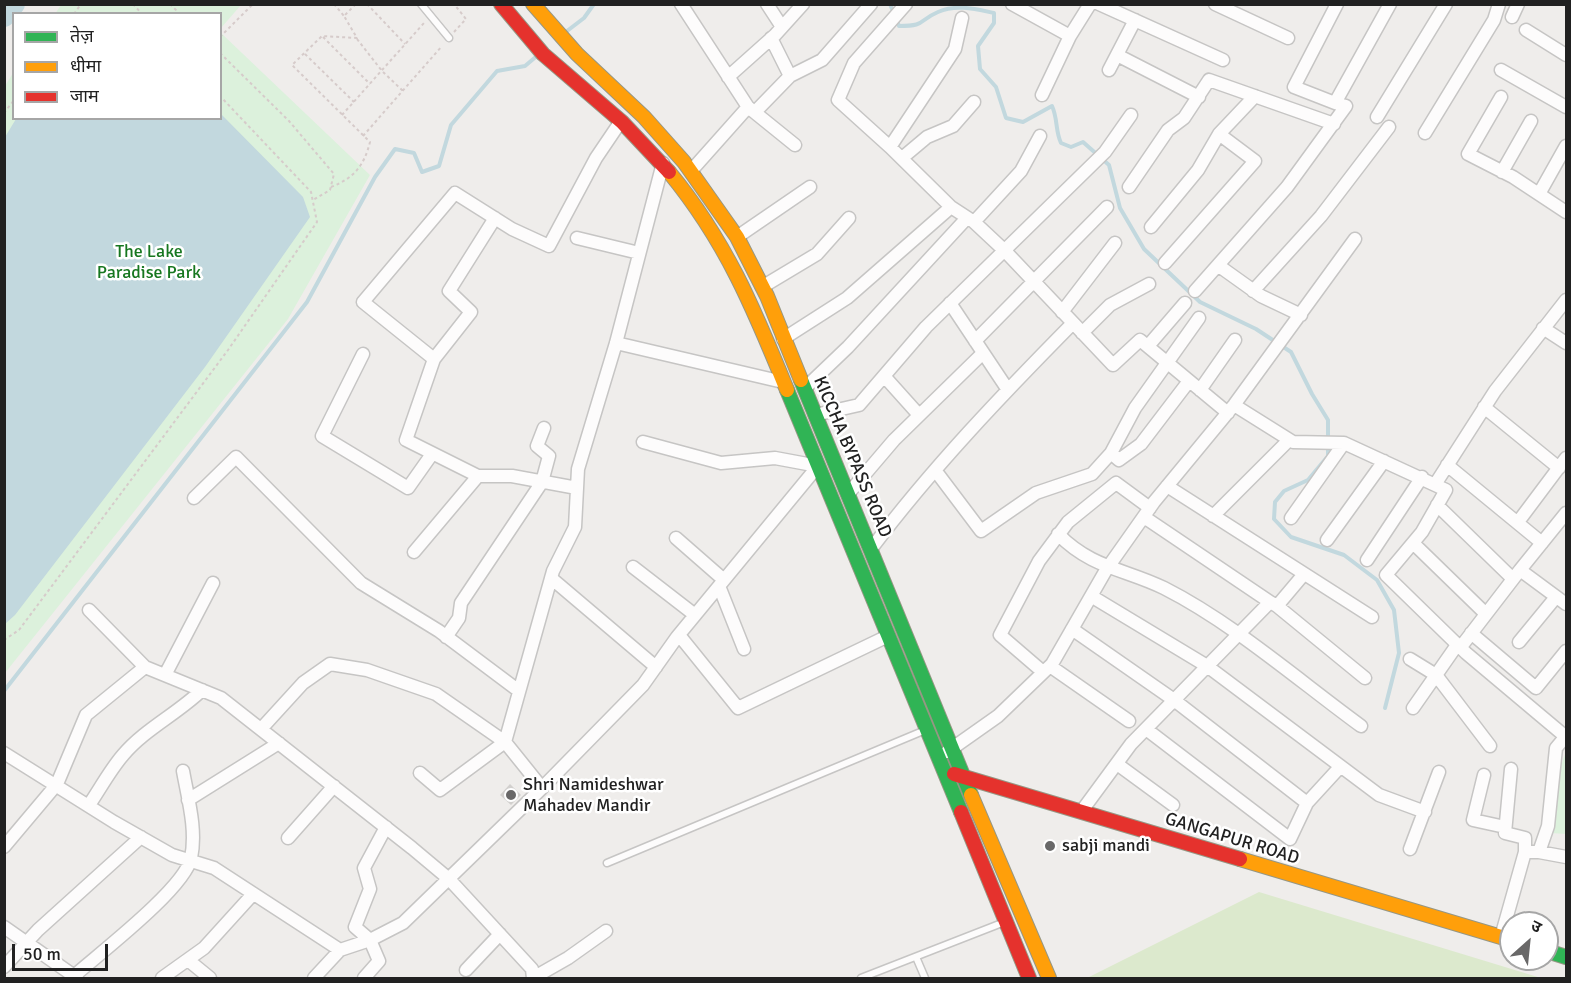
<!DOCTYPE html>
<meta charset="utf-8">
<style>
body{margin:0}
#map{position:relative;width:1571px;height:983px;overflow:hidden;background:#efedeb;font-family:Signika,"Noto Sans Devanagari",sans-serif}
canvas{display:block}
.frame{position:absolute;inset:0;border:6px solid #212121;pointer-events:none}
.legend{position:absolute;left:12px;top:12px;width:210px;height:108px;box-sizing:border-box;background:#fff;border:2px solid #a6a6a6;margin:0;padding:8px 10px;list-style:none;font-size:18px;color:#212121}
.legend li{display:flex;align-items:center;gap:12px;height:30px}
.legend b{width:30px;border:2px solid #a6a6a6}
.north{position:absolute;left:1499px;top:911px;width:60px;height:60px;box-sizing:border-box;background:#fff;border:2px solid #a6a6a6;border-radius:50%;rotate:27deg;font-size:16px;font-weight:700;line-height:24px;text-align:center;color:#212121}
.north::after{content:'';display:block;margin:auto;width:21px;height:27px;background:#696868;clip-path:polygon(50% 0,100% 100%,50% 72%,0 100%)}
.scale{position:absolute;left:12px;top:944px;width:96px;height:27px;box-sizing:border-box;border:3px solid #212121;border-top:0;padding-left:8px;font-size:18px;line-height:21px;white-space:nowrap;color:#212121;-webkit-text-stroke:4px #fff;paint-order:stroke}
</style>
<div id="map">
<canvas width="1571" height="983"></canvas>
<div class="frame"></div>
<ul class="legend">
<li><b style="height:8px;background:#30b455"></b>तेज़</li>
<li><b style="height:8px;background:#ff9f0a"></b>धीमा</li>
<li><b style="height:8px;background:#e5322d"></b>जाम</li>
</ul>
<div class="north">उ</div>
<div class="scale">50 m</div>
</div>
<script>
const c = document.querySelector('canvas').getContext('2d');
c.lineJoin = 'round';
function fill(path, color) {
  c.fillStyle = color;
  c.fill(path, 'evenodd');
}
function stroke(path, color, width, dash) {
  c.strokeStyle = color;
  c.lineWidth = width;
  c.lineCap = dash ? 'butt' : 'round';
  c.setLineDash(dash || []);
  c.stroke(path);
}
function label(font, color, halo, rows, align = 'center') {
  c.font = font + ' Signika,sans-serif';
  c.lineWidth = 5;
  c.setLineDash([]);
  c.textBaseline = 'middle';
  c.strokeStyle = halo;
  c.fillStyle = color;
  for (const [text, x, y, turn = 0] of rows) {
    c.save();
    c.translate(x, y);
    c.rotate((+turn || 0) * Math.PI / 180);
    c.textAlign = isNaN(turn) ? turn : align;
    if (halo) c.strokeText(text, 0, 0);
    c.fillText(text, 0, 0);
    c.restore();
  }
}
const grass = new Path2D(`
 M1259 892 1541 978H1087Z`);
const park = new Path2D(`
 M61 5H241L221 28 220 14H55Z
 M221 33 370 175 288 319 5 673V86L13 73 14 118H220Z
 M1566 752V834L1551 833 1562 763Z`);
const water = new Path2D(`
 M221 114 303 197 310 217 205 367 15 615 5 624V137L16 119 220 118Z`);
const stream = new Path2D(`
 M890 4 899 26C927 26 917 21 938 12 956 4 975 9 994 13V23L978 46 980 69 996 87 1006 118 1023 122 1052 106C1058 119 1055 130 1061 143L1071 147 1083 142 1109 165 1120 208 1144 249 1200 302 1256 329 1291 352 1312 394 1328 420V456L1308 480 1284 491 1275 502 1274 519 1291 537 1344 555 1377 580 1394 610 1399 653 1385 708
 M567 31 584 18 594 4
 M4 691 307 302 375 177 395 149 414 153 422 172 439 166 451 125 497 71 525 66 538 55`);
const river = new Path2D(`
 M4 16 14 4`);
const building = new Path2D(`
 M510 784 521 795 511 805 500 795Z`);
const path = new Path2D(`
 M133 4 142 14
 M170 4 180 14
 M334 4 344 16
 M367 4 405 44
 M74 14 81 4
 M454 32 466 19 454 4
 M220 37 253 4
 M323 37 370 84
 M357 39 382 71 403 91
 M220 53 289 121 334 174 330 190 313 200
 M305 54 354 102
 M4 113 14 100
 M342 115 424 23
 M363 136 442 46
 M331 187C354 178 364 166 370 142L292 65 322 36 357 38 344 16 356 4
 M4 640 19 630 228 350 317 222 311 192 220 96`);
const lane = new Path2D(`
 M421 4 449 38
 M607 863 923 731
 M916 957 925 978
 M861 978 1002 923`);
const street = new Path2D(`
 M681 4 748 107 795 145
 M767 4 782 27
 M906 4 854 63 838 100 890 147 951 207 974 222 1005 251 1113 365 1140 340 1228 413
 M1012 4 1070 36
 M1099 4 1223 60
 M1215 4 1288 38
 M1337 4 1294 87 1335 103 1390 4
 M1512 17 1518 4
 M1526 30 1566 55
 M771 38 790 76
 M1117 55 1199 97
 M1109 70 1135 20
 M1501 70 1566 107
 M728 77 775 35 803 4
 M1042 95 1070 36 1090 4
 M1501 97 1468 154 1513 177 1566 212
 M755 112 790 76 822 60 871 4
 M1377 117 1446 4
 M1425 133 1494 20 1499 4
 M890 147 955 49 962 18
 M902 158 927 137 953 126 974 102
 M691 171 748 107
 M1502 172 1531 121
 M1129 187 1168 130 1184 118 1209 80 1334 124
 M1539 194 1566 146
 M974 222 1021 171 1040 136
 M1151 227 1198 170 1219 134 1255 96
 M737 237 810 187
 M577 238 639 253
 M1165 263 1255 161 1219 134
 M1219 266 1261 296 1301 315
 M762 287 817 254 849 218
 M1195 291 1287 187 1346 106 1335 103
 M1253 291 1321 216 1389 127
 M950 303 1008 390
 M1062 312 1115 243
 M1543 328 1566 343
 M1082 333 1110 305 1149 284
 M783 339 847 298 951 207
 M975 341 1107 207
 M616 343 783 382
 M1148 346 1185 303
 M363 354 322 436 408 488 432 454
 M434 359 471 312 449 291 495 218
 M884 376 919 415
 M804 389 848 347 966 219
 M1200 390 1235 340
 M1234 405 1293 442 1344 443 1446 490 1422 532 1386 575 1466 653 1566 737
 M1484 407 1559 468
 M815 415 859 405 926 327 1105 152 1131 115
 M1111 453 1119 460 1141 444 1189 381
 M1447 465 1542 543
 M935 470 981 531 1036 493 1092 474 1111 453 1135 408 1199 318
 M1436 483 1495 391 1566 300
 M1167 486 1372 617
 M577 488 512 476H478L406 440 434 359 363 302 455 193 512 229 549 246 596 158 621 121
 M848 494 894 440 983 353
 M194 498 236 457 361 583 439 631 519 691
 M1437 505 1513 579
 M1213 516 1289 440
 M1144 517 1270 602
 M1291 518 1344 443
 M1518 522 1566 458
 M1058 534C1091 568 1125 569 1164 588 1233 623 1298 680 1361 726
 M676 538 724 580
 M1327 540 1384 461
 M1413 543 1486 614
 M871 549C932 468 1002 395 1073 323
 M414 552 478 476
 M1367 560 1422 477
 M633 567 695 615
 M1520 570 1566 513
 M551 578 656 667
 M719 586 744 649
 M1091 596 1207 666 1379 795 1425 812
 M1277 606 1365 678
 M89 610 145 667 221 698 412 848 449 879 532 969 533 978
 M1072 629 1174 700 1307 803
 M1471 633 1536 688 1566 651
 M679 635 738 708 888 636
 M446 637 459 618 461 603 542 482 549 456 537 446 544 428
 M1519 642 1556 597
 M1460 648 1520 570 1566 604
 M1410 659 1436 675 1490 746
 M1050 666 1129 721
 M1043 672 1000 635 1039 561 1068 522 1116 483 1150 508
 M165 675 213 583
 M1413 708 1457 645
 M261 729 303 683 330 664 367 670 436 694 505 742 440 790 420 773
 M1146 729 1290 839 1307 803 1340 767
 M947 752 998 716 1052 664 1106 570 1154 502 1234 405 1355 239
 M4 753 114 822 172 855 214 868 340 950 370 940 403 923 542 788 643 685 677 637 818 466 775 458 721 463 643 442
 M1117 764 1173 805
 M1511 769 1505 833 1525 838V852
 M1484 775 1473 820 1505 827
 M542 788 505 742 553 571 575 527 578 469 616 343 663 163
 M188 800 279 743
 M89 805C100 789 110 770 123 755 145 729 177 714 202 690
 M1081 812 1131 744 1270 602 1277 606 1304 574
 M288 838 334 786
 M4 847 57 784 86 715 145 667
 M1410 849 1439 772
 M1539 852 1566 857
 M4 927 77 978
 M1501 937 1525 852H1539L1548 826 1556 748 1566 736
 M188 960 210 978
 M4 967 38 930 141 837
 M466 970 500 934
 M74 976C100 953 185 888 191 858 197 830 188 799 183 771
 M162 978 204 948 253 894
 M314 978 340 950
 M364 978 379 961 370 940 355 927 370 889 364 868 386 827
 M533 978 568 958 606 931`);
const fast = new Path2D(`
 M801 380 971 795
 M787 390 961 812
 M1547 951 1566 957`);
const slow = new Path2D(`
 M533 4 577 54 644 117 684 162 737 237 767 296 801 380
 M669 172C726 241 754 309 787 390
 M971 795 1049 978
 M1240 859 1511 940`);
const jam = new Path2D(`
 M501 4 543 54 622 122 669 172
 M954 774 1240 859
 M961 812 1029 978`);
const markers = [
 [511,795,6,"#696868"],
 [1050,846,6,"#696868"]
];
const parkNames = [
 ["The Lake",149,252],
 ["Paradise Park",149,273]
];
const streetNames = [
 ["KICCHA BYPASS ROAD",852,457,67],
 ["GANGAPUR ROAD",1232,839,17]
];
const poiNames = [
 ["Shri Namideshwar",523,785],
 ["Mahadev Mandir",523,806],
 ["sabji mandi",1062,846]
];
fill(grass, '#dce9cd');
fill(park, '#dcf1dc');
fill(water, '#c2d8de');
stroke(stream, '#c2d8de', 4);
stroke(river, '#c2d8de', 22);
fill(building, '#d2d0ce');
stroke(lane, '#c6c5c4', 9);
stroke(street, '#c6c5c4', 15);
stroke(fast, '#969784', 16);
stroke(slow, '#969784', 16);
stroke(jam, '#969784', 16);
stroke(path, '#d6cbca', 2, [3, 3]);
stroke(lane, '#fdfcfc', 6);
stroke(street, '#fdfcfc', 12);
stroke(fast, '#30b455', 14);
stroke(slow, '#ff9f0a', 14);
stroke(jam, '#e5322d', 14);
for (const [x, y, r, color] of markers) {
  const dot = new Path2D();
  dot.arc(x, y, r, 0, 2 * Math.PI);
  c.fillStyle = color;
  c.fill(dot);
  stroke(dot, '#fff', 2);
}
label('18px', '#177720', '#fff', parkNames);
label('18px', '#212121', '#fff', streetNames);
label('18px', '#212121', '#fff', poiNames, 'left');
</script>
